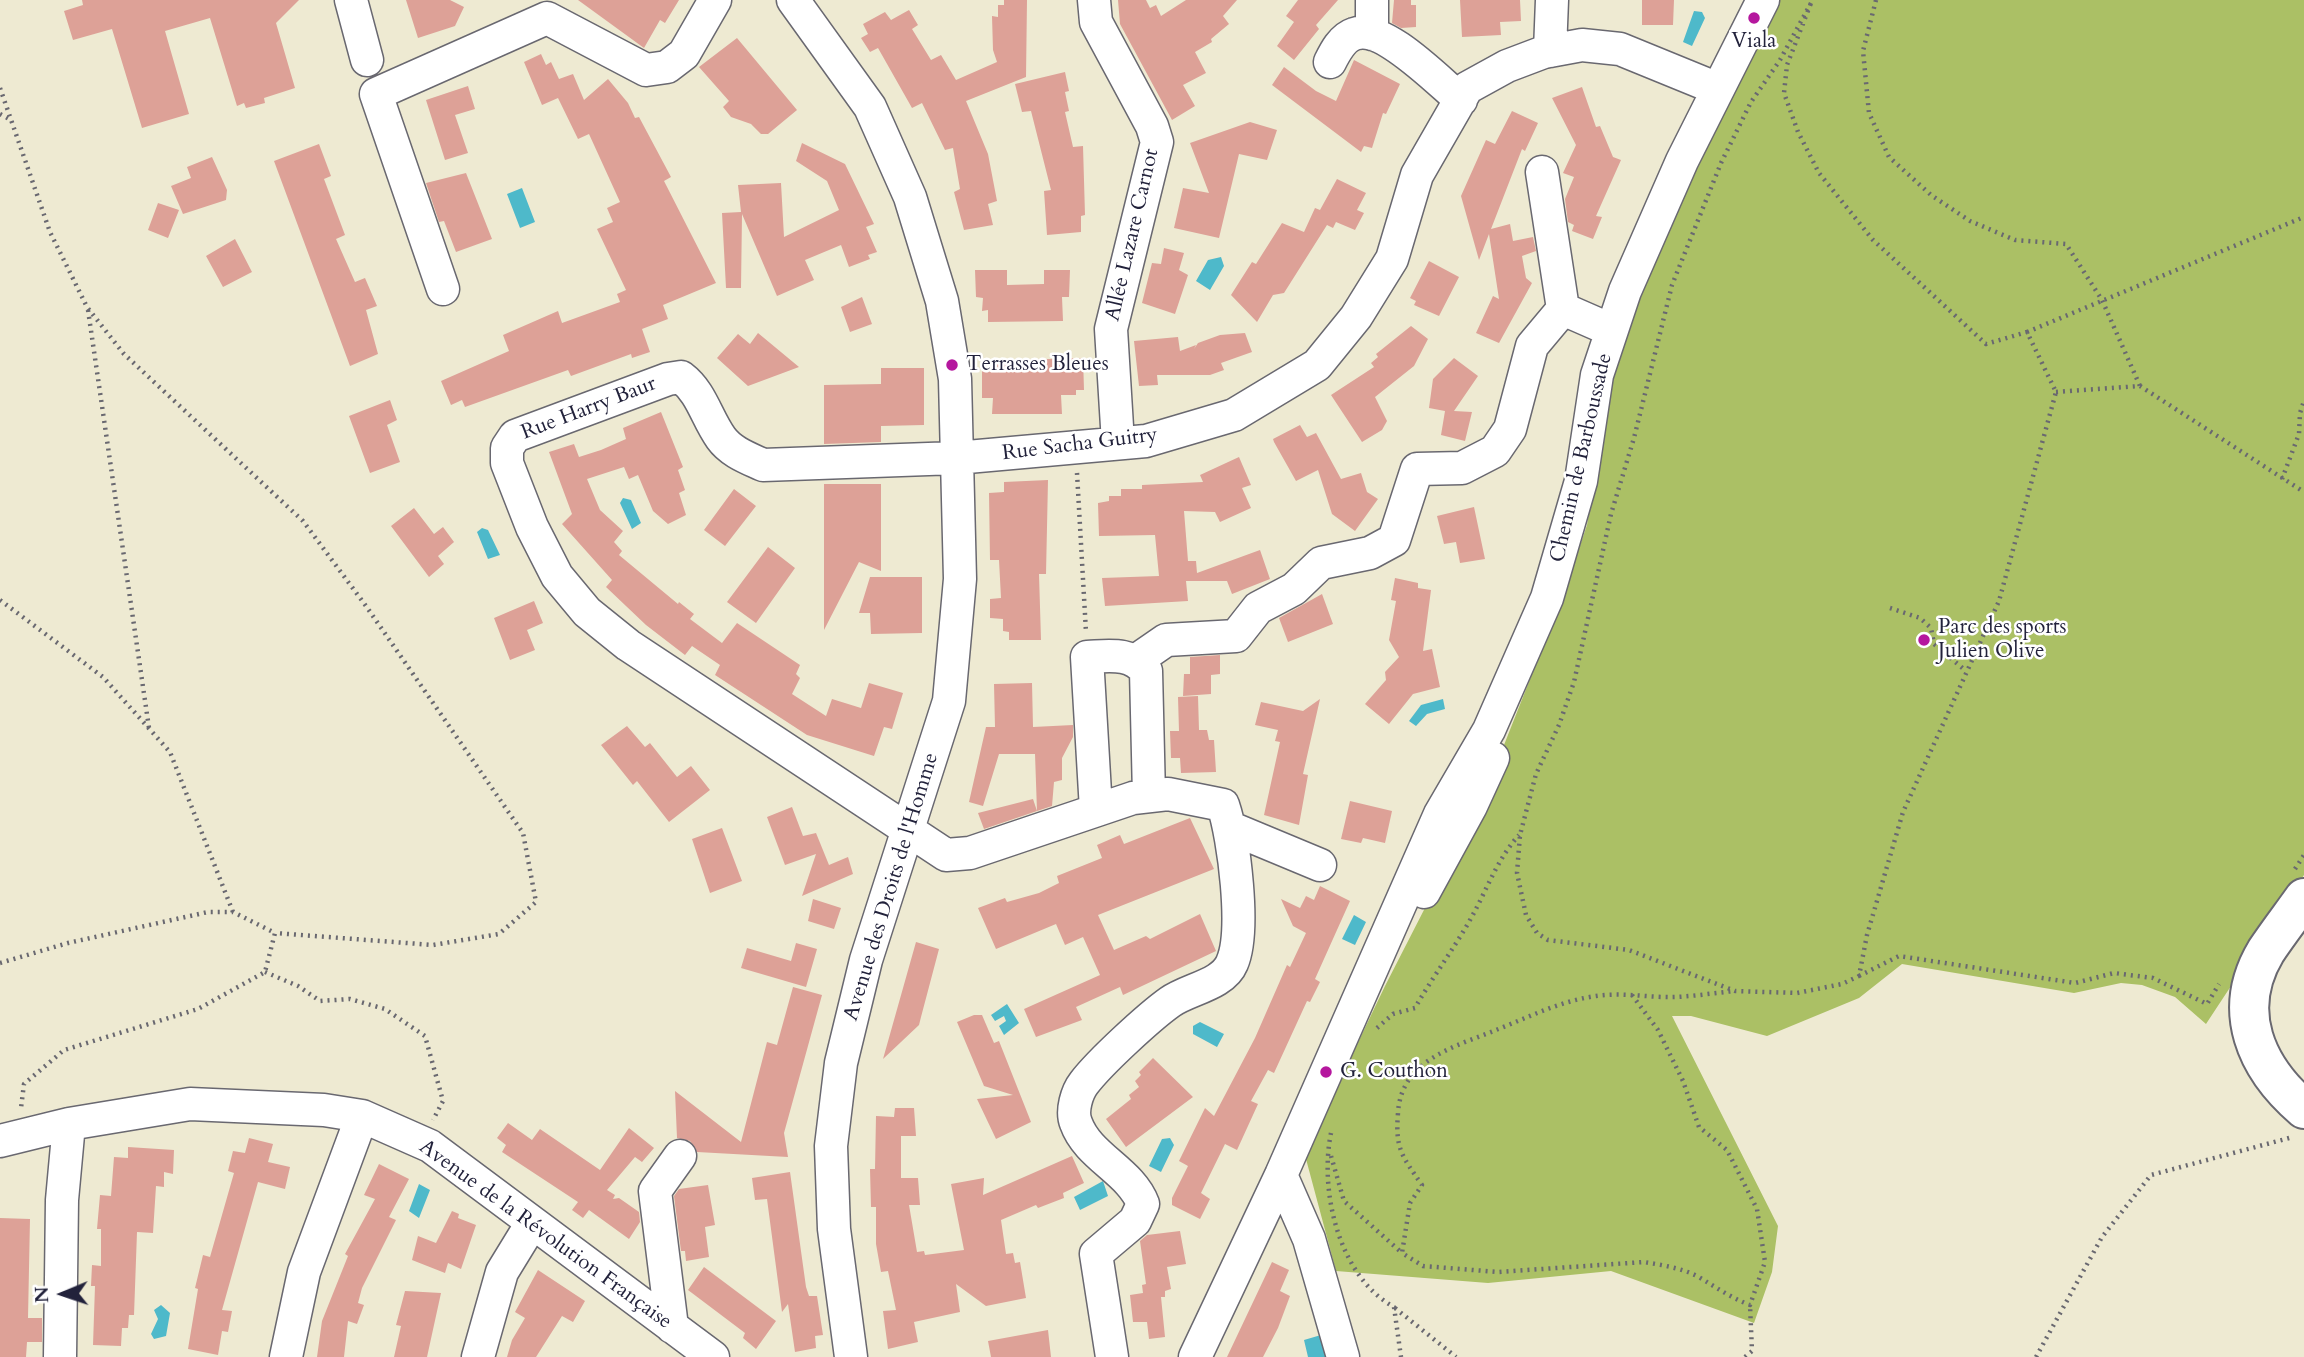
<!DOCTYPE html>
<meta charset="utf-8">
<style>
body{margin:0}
#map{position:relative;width:2304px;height:1357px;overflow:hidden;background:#eeead2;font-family:Cardo,serif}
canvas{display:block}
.north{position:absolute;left:28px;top:1259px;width:70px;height:70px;-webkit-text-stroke:5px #fff;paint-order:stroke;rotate:268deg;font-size:19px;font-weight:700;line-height:28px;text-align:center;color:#22223b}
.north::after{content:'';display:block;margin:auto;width:24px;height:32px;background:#22223b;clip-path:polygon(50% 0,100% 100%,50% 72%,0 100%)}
</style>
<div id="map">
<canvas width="2304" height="1357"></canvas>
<div class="north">N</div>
</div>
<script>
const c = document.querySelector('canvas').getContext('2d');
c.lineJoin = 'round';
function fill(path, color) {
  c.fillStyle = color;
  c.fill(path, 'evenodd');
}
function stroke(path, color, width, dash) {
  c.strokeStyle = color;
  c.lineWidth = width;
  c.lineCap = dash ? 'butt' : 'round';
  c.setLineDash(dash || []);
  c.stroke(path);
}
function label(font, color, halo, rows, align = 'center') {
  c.font = font + ' Cardo,serif';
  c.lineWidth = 5;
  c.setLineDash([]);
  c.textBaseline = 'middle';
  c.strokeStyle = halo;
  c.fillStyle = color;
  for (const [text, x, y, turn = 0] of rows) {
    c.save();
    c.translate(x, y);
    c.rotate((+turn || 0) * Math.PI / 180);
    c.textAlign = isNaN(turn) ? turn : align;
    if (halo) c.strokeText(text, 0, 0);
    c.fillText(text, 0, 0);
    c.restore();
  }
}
const green = new Path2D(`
 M1778 0H2304V875L2206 1024 2175 997 2142 985 2121 983 2074 993 1902 964 1859 998 1767 1036 1691 1016H1672L1778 1226 1772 1272 1754 1323 1611 1271 1488 1283 1336 1271 1306 1159 1328 1105 1385 986 1489 783 1564 593 1587 525 1610 386 1633 303 1682 188Z`);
const water = new Path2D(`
 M1694 11 1702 12 1705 18 1692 46 1683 42Z
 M522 188 535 222 520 228 507 194Z
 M1221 257 1224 266 1210 290 1196 281 1208 260Z
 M623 498 631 500 641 523 632 529 620 503Z
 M482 528 488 530 500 555 488 559 477 532Z
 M1443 699 1445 709 1427 714 1416 726 1409 721 1421 705Z
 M1354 915 1366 922 1355 945 1342 939Z
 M1007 1004 1019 1023 1004 1035 999 1026 1006 1021 1004 1016 995 1021 991 1015Z
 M1200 1022 1224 1034 1217 1047 1193 1034V1026Z
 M1170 1138 1174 1145 1161 1172 1149 1166 1162 1139Z
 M1103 1181 1108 1196 1080 1210 1074 1197Z
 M419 1184 430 1190 419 1218 409 1211Z
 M161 1305 170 1313 166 1336 154 1339 151 1334 158 1319 154 1310Z
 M1321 1335 1328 1357H1308L1304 1340Z`);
const building = new Path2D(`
 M82 0H299L276 23 295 88 264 98 265 103 246 108 244 103 237 106 210 18 165 31 189 114 142 128 112 29 73 40 64 11 83 5Z
 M406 0H450L464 7 455 26 418 38Z
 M578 0H679L665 23 660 20 644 48Z
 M1004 0H1027L1026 77 966 101 988 154 997 201 988 204 993 225 964 230 954 192 960 189 953 148 945 150 922 103 912 108 878 48 870 52 861 38 868 34 863 24 885 12 891 20 909 10 918 25 912 29 931 60 941 55 956 80 997 62 993 50 992 16 998 17V5H1004Z
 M1118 0H1146L1150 8 1156 5 1161 16 1186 0H1237L1223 16 1229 24 1211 39 1212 42 1195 52 1206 73 1183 85 1195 106 1172 120 1120 24Z
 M1298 0H1338L1316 25 1319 29 1294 60 1277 46 1294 22 1286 16Z
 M1394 0H1411V5H1416V27L1401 28 1392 23Z
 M1460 0H1520L1521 21 1500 22 1501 35 1462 37Z
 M1642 0H1674L1673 25H1642Z
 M737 38 797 110 768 134H761L751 124 731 117 723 107 729 101 699 67Z
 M541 54 546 65 551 62 559 79 573 74 584 100 608 79 628 103 635 118 639 117 671 177 664 181 716 283 663 305 668 319 642 329 650 352 632 358 631 354 571 376 568 370 465 407 462 400 451 405 441 381 509 351 503 335 558 311 562 323 620 302 617 294 626 290 597 229 613 222 607 208 620 202 589 134 578 139 558 98 542 105 524 62Z
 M1354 60 1400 84 1386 114 1383 113 1372 148 1364 146 1361 152 1272 85 1284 67 1316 91 1336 101Z
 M1065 72 1069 91 1065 92 1069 111 1065 112 1073 147 1083 146 1085 215 1081 216V232L1047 235 1044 191 1051 190 1031 111 1022 112 1015 84Z
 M468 86 475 109 455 115 468 153 445 160 426 100Z
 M1582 87 1596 127 1600 126 1613 157 1621 160 1596 216 1602 217 1593 239 1572 231 1574 225 1568 222 1565 199 1574 177 1563 173 1576 145 1552 98Z
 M1512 111 1538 123 1525 151 1522 149 1491 229 1510 224 1513 241 1533 237 1536 251 1522 256 1526 278 1532 283 1499 343 1476 333 1493 296 1499 299 1489 234 1479 260 1461 196 1486 140 1495 144Z
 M1250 122 1277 130 1267 160 1239 154 1219 238 1174 228 1183 188 1209 193 1190 143Z
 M802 143 845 164 874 224 866 227 877 252 868 255 870 259 849 267 841 245 805 260 814 280 777 296 742 214 741 288H726L722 213 741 212 738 185 781 183 784 237 839 210 827 181 796 161Z
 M319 144 331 176 324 179 345 235 336 239 355 282 365 278 377 306 366 310 378 354 350 366 274 161Z
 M212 157 227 190 226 200 183 214 171 186 191 178 187 167Z
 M466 173 492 239 456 252 444 221 439 222 426 183Z
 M1337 179 1366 193 1357 210 1364 213 1355 230 1336 222 1333 228 1327 225 1284 293 1273 295 1257 322 1231 295 1252 262 1256 264 1282 223 1304 232 1315 208 1320 210Z
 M158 203 179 210 168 238 148 230Z
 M235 239 252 272 223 287 206 256Z
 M1164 248 1184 253 1179 270 1188 275 1175 314 1142 303 1152 263 1161 264Z
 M1429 261 1459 277 1439 316 1414 305 1416 301 1410 298Z
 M975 270H1007V285L1044 284V270H1070L1069 297H1062L1063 321 988 322V310L982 311 983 298 976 297Z
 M862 297 872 324 850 332 841 307Z
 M1411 326 1428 339 1414 366 1375 397 1387 421 1382 430 1362 442 1331 395 1374 367 1371 363 1378 357 1376 354Z
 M758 333 799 367 748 386 717 358 738 334 750 344Z
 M1245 333 1252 352 1221 363 1224 370 1210 375H1157L1158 385 1139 386 1134 341 1178 337 1180 351 1196 345 1194 349 1198 343 1220 335Z
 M1083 358 1084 390H1076V395H1061L1062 414H992L993 398H982V361Z
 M1454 358 1478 376 1454 411 1472 412 1465 441 1441 435 1445 411 1429 408 1433 379Z
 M881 368H924V425L881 426V442L824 444V385L881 384Z
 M390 400 397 420 387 425 400 462 370 473 349 416Z
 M661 412 683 467 678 470 685 490 679 493 686 515 668 524 653 511 638 475 629 479 624 467 587 479 600 510 623 531 614 542 622 551 619 555 678 604 679 602 694 614 690 619 722 643 737 623 800 665 796 674 800 678 792 694 826 716 832 699 861 708 869 683 903 693 892 729 884 727 874 756 807 735 715 675 720 665 692 646 685 655 646 625 606 587 612 580 562 524 572 514 549 452 574 444 579 457 601 450 626 439 623 428Z
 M1300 425 1307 437 1316 433 1341 479 1361 473 1367 492 1378 499 1355 531 1332 514 1318 470 1296 481 1274 442 1273 439Z
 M1239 457 1251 485 1242 488 1251 508 1220 522 1215 512 1184 511 1188 561H1196L1197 573 1260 550 1270 579 1232 594 1227 581H1186L1188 601 1105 606 1102 578 1159 576 1155 535 1099 536 1098 503 1109 501V496H1121V489H1142V485L1203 482 1200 475Z
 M1048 480 1046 574H1039L1041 640H1009V632L1003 631V619L990 618V599L1001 598 999 560H990L989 493 1004 492V482Z
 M824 484H881V571L859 562 824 630Z
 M734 489 756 506 725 546 704 530Z
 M1474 507 1485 559 1460 563 1456 542 1444 544 1437 516Z
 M414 508 434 534 443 527 454 542 438 556 444 564 429 577 391 526Z
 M768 547 795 568 756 623 727 602Z
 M870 577H922V633L871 634 870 613H859Z
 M1395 578 1418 583V588L1431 590 1423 651 1432 649 1440 687 1413 694 1389 724 1365 704 1386 680 1385 672 1399 657 1389 640 1396 601 1391 600Z
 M1322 594 1333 624 1288 642 1279 618Z
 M534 601 543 623 527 630 535 650 510 660 494 618Z
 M1220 655V674L1211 675V694L1183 696 1184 674H1190V657Z
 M1032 683 1033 727 1073 725V737L1062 758V780L1054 782 1052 806 1037 811 1035 754H999L983 806 969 802 986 727H995L994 684Z
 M1198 696 1199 730H1207L1209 740H1214L1216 772 1181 773 1180 758H1171L1170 731H1179L1178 697Z
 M1320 699 1303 774 1308 775 1299 825 1264 815 1280 742 1275 741 1278 730 1255 725 1261 702 1303 711Z
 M627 726 645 747 650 743 677 777 691 766 710 790 669 822 637 781 633 785 601 745Z
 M1033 799 1037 811 984 829 978 813Z
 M1350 801 1392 811 1385 843 1363 838 1361 843 1341 839Z
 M792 807 803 836 816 833 829 865 848 857 853 874 802 896 816 854 785 865 767 817Z
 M1190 818 1214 869 1098 915 1114 950 1146 936 1150 939 1200 914 1216 951 1123 995 1120 987 1076 1007 1082 1020 1036 1037 1024 1009 1100 975 1083 937 1065 945 1056 924 996 949 978 908 1005 898 1007 902 1039 893 1059 883 1057 876 1102 858 1097 845 1120 835 1124 844Z
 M722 828 742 881 710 893 692 839Z
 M1320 886 1350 901 1315 979 1320 982 1310 1002 1307 1001 1274 1073 1268 1070 1251 1101 1258 1104 1237 1150 1225 1144 1201 1193 1210 1199 1200 1219 1172 1205V1198L1188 1166 1179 1161 1205 1108 1214 1116 1255 1038 1287 965 1290 967 1306 933 1293 926 1281 899 1300 908 1306 896 1314 900Z
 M813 899 841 908 834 929 808 921Z
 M916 942 939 949 921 1017 919 1025 883 1059Z
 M796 943 817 949 806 987 741 968 747 948 791 961Z
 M793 987 822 995 784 1133 788 1157 697 1152 690 1141 677 1138 675 1091 741 1142 767 1042 777 1045Z
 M974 1015H982L994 1043 999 1041 1031 1122 996 1139 977 1099 1013 1095 984 1086 957 1022Z
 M1153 1058 1193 1097 1126 1147 1106 1119 1131 1099 1129 1095 1139 1087 1135 1081 1141 1075 1139 1072Z
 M895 1108H914L916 1136H901V1178H918L920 1205H909L917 1252 924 1251 925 1255 964 1250 951 1184 984 1178 983 1195 1072 1156 1084 1183 1063 1193 1064 1198 1038 1208 1036 1205 1001 1220 1006 1254 1013 1253 1015 1263 1020 1262 1026 1298 986 1306 956 1284 960 1312 914 1322 918 1342 888 1349 883 1311 896 1310 888 1271 881 1272 876 1244V1207H871L870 1169H875L876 1116 894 1117Z
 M508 1123 532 1140 540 1129 600 1170 629 1128 654 1148 642 1162 635 1157 607 1190 615 1195 613 1199 619 1198 639 1212 640 1222 629 1239 589 1210 583 1218 572 1210 578 1202 502 1152 506 1145 497 1138Z
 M249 1138 273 1144 268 1162 290 1167 285 1189 258 1182 222 1310 232 1311 228 1332 222 1331 218 1355 188 1349 198 1289 195 1288 203 1255 210 1257 234 1173 228 1171 233 1151 245 1153Z
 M128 1147 174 1150 173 1174 164 1172V1187L156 1186 153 1233 137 1232 134 1315H129L128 1328H122L121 1346 93 1345 95 1286H91L92 1265 101 1266V1229H97L100 1195 111 1196 114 1157 128 1158Z
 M379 1164 409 1179 389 1217 396 1220 362 1288 358 1303 364 1305 357 1324 348 1321 344 1357H317L322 1321 348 1256 345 1254 375 1199 364 1195Z
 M790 1172 806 1287 809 1296H817L823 1335 815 1336 816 1348 795 1352 788 1304 782 1312 767 1199 755 1200 752 1178Z
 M708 1185 715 1225 705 1227 709 1257 686 1261 685 1251H681L674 1196 679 1189Z
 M452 1211 459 1214 458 1218 476 1225 461 1269 448 1263 445 1273 412 1260 418 1236 436 1243Z
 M0 1218 30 1219 28 1318H42V1342H27L26 1357H0Z
 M1180 1231 1186 1264 1167 1267 1171 1289 1165 1291V1297H1161L1165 1337 1149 1339 1147 1322H1133L1130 1295 1143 1293 1142 1285 1146 1284 1140 1241 1147 1235Z
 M1272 1262 1289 1270 1280 1291 1290 1296 1278 1328 1263 1357H1227Z
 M704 1267 776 1321 756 1349 743 1338 745 1333 688 1290Z
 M538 1270 585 1301 573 1322 562 1316 536 1357H507L512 1340 525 1318 515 1312Z
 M405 1291 441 1293 427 1357H394L401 1326 396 1325Z
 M1048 1330 1051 1357H991L988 1341Z`);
const path = new Path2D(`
 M1876 0 1863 51 1869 113 1889 157 1931 195 1970 221 2015 240 2066 244 2102 300 2140 386
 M1811 3 1780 60 1751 102 1721 163 1672 285 1634 438 1611 514 1574 682 1559 725 1536 774 1520 835 1517 873 1526 915 1537 933 1548 940 1629 950 1735 991 1797 993 1842 984 1859 976 1867 935 1903 812 1999 601 2056 392 2027 332 1986 344 1873 240 1819 173 1798 132 1784 93 1787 65 1811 3 1812 0
 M0 88 50 232 87 307 124 354 303 521 366 606 523 833 536 902 499 934 433 945 275 933
 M0 114 11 120
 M88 310 149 728
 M2027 332 2304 217
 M2056 392 2140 386 2304 492
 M1077 473 1086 632
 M2282 479 2299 434 2300 413 2304 401
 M0 600 103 677 170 752 233 912
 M1890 608 1920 618 1931 628 1934 644 1966 671
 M2295 869 2304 855
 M0 963 68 943 208 912H233L275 933 265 972 198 1009 64 1050 24 1084 21 1108
 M265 972 298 986 320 1001 350 999 385 1009 425 1036 443 1101 433 1120
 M1859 976 1899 956 2075 983 2114 973 2153 978 2207 1004 2219 984
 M1632 995 1658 1030 1683 1081 1699 1127 1727 1150 1757 1209 1765 1262 1750 1305C1729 1297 1716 1287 1697 1276 1681 1268 1662 1265 1644 1262L1498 1272 1423 1266 1402 1253 1410 1203 1422 1185C1402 1156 1395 1149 1398 1113 1401 1060 1454 1047 1496 1030 1529 1017 1560 1001 1596 996 1622 992 1650 998 1676 997 1695 996 1715 993 1734 991
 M1377 1028 1393 1014 1415 1008C1432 978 1453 950 1470 920 1486 892 1497 859 1519 835
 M1331 1133C1319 1191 1339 1277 1394 1307L1401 1357
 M1331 1156 1344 1201 1402 1253
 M1395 1308 1456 1357
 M1745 1357 1752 1351 1750 1305
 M2036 1357 2102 1237 2151 1175 2293 1137`);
const minor = new Path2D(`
 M351 0 367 60
 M793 0 870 107 910 197 942 301 955 379 960 579 949 701 866 960 841 1063 831 1146 834 1229 851 1357
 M1094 0 1096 22 1152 126 1157 142 1111 329 1118 443
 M1372 0V34
 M1550 51 1552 0
 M1330 62C1335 52 1342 38 1354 34 1383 23 1438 81 1461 100
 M1542 172 1563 309 1611 330
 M443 289 376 94 547 18 646 70 667 67 684 54 715 0
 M1137 660 1166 640 1236 636 1258 608 1294 589 1321 563 1370 553 1394 540 1417 469 1462 468 1495 451 1510 429 1532 346 1563 309
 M1096 810 1087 657C1110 656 1131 652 1146 671L1149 796
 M1231 828 1320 865
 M1424 892 1471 806 1493 758
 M0 1141 69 1124 190 1104 324 1110 362 1116 430 1146 713 1357
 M1281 1175 1309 1239 1343 1357
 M672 1327 655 1191 680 1156
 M60 1357 62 1200 69 1124
 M286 1357 304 1272 362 1116
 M478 1357 502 1272 532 1223
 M1112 1357 1096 1254 1135 1221 1143 1204C1131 1171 1088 1157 1076 1123 1071 1111 1077 1092 1084 1083 1100 1062 1149 1017 1170 1002 1188 989 1223 985 1232 963 1246 931 1234 838 1223 805L1168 794 1133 798 970 853 946 855 628 645 587 612 557 576 532 527 507 463V448L515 436 668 379 681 377C702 393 706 417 721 438 731 452 748 458 763 465L956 458 1146 441 1234 415 1317 365 1356 317 1392 259 1417 175 1467 88 1507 66 1544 52 1582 45 1620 49 1718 89
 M1195 1357 1281 1175 1440 814 1489 730 1547 598 1581 481 1597 375 1625 291 1682 161 1763 0`);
const major = new Path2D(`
 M2304 898C2292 915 2278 933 2266 951 2230 1011 2256 1068 2304 1109`);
const markers = [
 [1754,18,7,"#b5179e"],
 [952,365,7,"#b5179e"],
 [1924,640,7,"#b5179e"],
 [1326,1072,7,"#b5179e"]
];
const poiNames = [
 ["Viala",1754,42,"center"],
 ["Terrasses Bleues",966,365],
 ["Parc des sports",1938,628],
 ["Julien Olive",1938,652],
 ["G. Couthon",1340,1072]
];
const streetNames = [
 ["Allée Lazare Carnot",1133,235,-77],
 ["Rue Harry Baur",589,409,-21],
 ["Rue Sacha Guitry",1080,445,-7],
 ["Chemin de Barboussade",1582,458,-77],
 ["Avenue des Droits de l'Homme",892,887,-73],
 ["Avenue de la Révolution Française",545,1235,36]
];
fill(green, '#abc065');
fill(water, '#4eb9ca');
fill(building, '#dda197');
stroke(minor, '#696870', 35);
stroke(major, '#696870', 42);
stroke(path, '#696870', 4.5, [2, 5]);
stroke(minor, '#fff', 32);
stroke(major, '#fff', 38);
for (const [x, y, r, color] of markers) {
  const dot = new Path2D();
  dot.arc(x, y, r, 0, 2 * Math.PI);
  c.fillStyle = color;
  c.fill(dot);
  stroke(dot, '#fff', 2.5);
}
label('21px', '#22223b', '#fff', poiNames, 'left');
label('21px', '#22223b', '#fff', streetNames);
</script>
